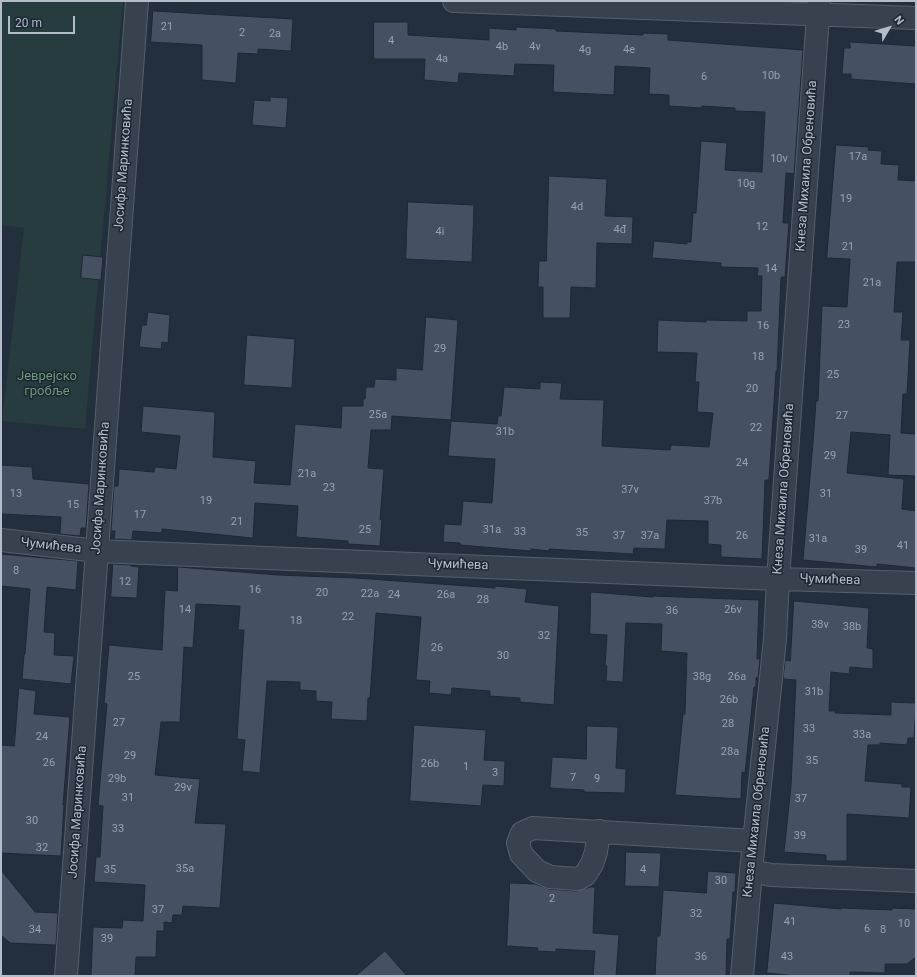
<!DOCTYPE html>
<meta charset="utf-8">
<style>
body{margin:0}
#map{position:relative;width:917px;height:977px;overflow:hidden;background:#242f3e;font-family:Roboto,sans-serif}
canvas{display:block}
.frame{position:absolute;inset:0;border:2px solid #b4bcc9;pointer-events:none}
.north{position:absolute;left:869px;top:8px;width:40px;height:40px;-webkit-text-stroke:3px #1d2633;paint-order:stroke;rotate:52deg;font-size:11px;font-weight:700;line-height:16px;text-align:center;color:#b4bcc9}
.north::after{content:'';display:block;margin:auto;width:14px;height:18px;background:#b4bcc9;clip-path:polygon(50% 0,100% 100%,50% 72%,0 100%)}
.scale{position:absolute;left:8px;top:16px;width:67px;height:18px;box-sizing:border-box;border:2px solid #b4bcc9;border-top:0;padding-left:5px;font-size:12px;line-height:14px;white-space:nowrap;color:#b4bcc9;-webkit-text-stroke:3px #1d2633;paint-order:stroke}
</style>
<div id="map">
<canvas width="917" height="977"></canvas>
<div class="frame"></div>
<div class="north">N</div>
<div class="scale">20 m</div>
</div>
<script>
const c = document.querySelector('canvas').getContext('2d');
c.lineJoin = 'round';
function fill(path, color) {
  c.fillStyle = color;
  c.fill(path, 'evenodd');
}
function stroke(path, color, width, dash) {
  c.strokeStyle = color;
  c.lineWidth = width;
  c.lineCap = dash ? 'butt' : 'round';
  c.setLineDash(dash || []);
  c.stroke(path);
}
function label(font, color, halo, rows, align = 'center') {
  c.font = font + ' Roboto,sans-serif';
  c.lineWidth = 3;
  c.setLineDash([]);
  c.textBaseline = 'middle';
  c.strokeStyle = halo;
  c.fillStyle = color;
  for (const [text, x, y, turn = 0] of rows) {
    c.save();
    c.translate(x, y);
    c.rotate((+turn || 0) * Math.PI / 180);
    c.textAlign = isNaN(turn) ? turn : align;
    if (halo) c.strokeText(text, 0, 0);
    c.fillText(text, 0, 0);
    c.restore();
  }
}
const green = new Path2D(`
 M1 1H123L85 429 2 421 24 228 1 225Z`);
const building = new Path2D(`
 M153 11 293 19 291 51 258 49V54L238 53 236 83 202 80V45L151 42Z
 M374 22H408V35L489 40V28L516 30V27L556 29V31L643 35V33L668 34V40L803 50 794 174 786 173 783 223H789L785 277H781L777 371H776L769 480H765L762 559 721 557V545L708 544V521L667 520 665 549 634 548 633 554 549 549V551L531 549V551L460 545V543L443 542 444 524 461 525 463 501 492 503 495 459 448 456 451 421 497 424 498 416H501L504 387 540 389V382L562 383 560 399 604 400 602 446 670 450 671 445 709 447 713 413 697 412 699 382H695L697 353 657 352 658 320 706 322V320L747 321V311H761L762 276H757L758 268 721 267V263L652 258 654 241 687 244V242H691L693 213H696L701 141 727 143 725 170 762 172 765 112 735 111V108L702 106V108L669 106V95L649 94 650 68 615 66 614 95 553 92 554 65 515 64 514 76 459 73 458 83 424 80 425 59H374Z
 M850 42 916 46V84L851 79V74H842L844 48H850Z
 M270 97 288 98 286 128 252 125 254 100 270 101Z
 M836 145 869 147 868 150 882 151 881 164 899 165 898 180 916 181V262H897L894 312H903L901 340H910L907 394H903L901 433 916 434V476L888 475 890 435 851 432 847 473 904 479 902 509 916 511V568L877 564V567L803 560 814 430 816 401H818L822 306 847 307 850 259 827 258Z
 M549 176 607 179 605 216 633 217 632 244 597 243 596 288 571 287 570 318H543V287H538L539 261H546Z
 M408 202 474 205 472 262 406 259Z
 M83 255 103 257 101 280 81 278Z
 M148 312 170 315 168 343 162 342 161 349 139 347 142 325H146Z
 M426 317 458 320 451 420 392 416 391 430H371L368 468 384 469 380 520 382 519 380 546 348 544V541L296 537 298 506 255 503 253 538 162 529V533L133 531 132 540 114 539 115 531H111L114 486H118L119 469 154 472 155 467 176 469 180 436 141 432 143 406 215 412 213 457 256 461 254 483 290 485 295 424 341 428 342 406H363V399H365L366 387H374L375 379 396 380V368L422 370Z
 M247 335 295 339 292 388 244 385Z
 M1 465 32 467 33 479 89 484 86 528H81L80 536 60 534 61 517 1 514Z
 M1 554 78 561 76 590 47 587 44 632 55 633 54 655 74 656 71 684 22 679 24 654H25L30 589 1 586Z
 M113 564 131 565V566L139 567 137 598 111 597Z
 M178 567 278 575 356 578 495 588V586L527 589 525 602 559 606 554 705 520 702V698L490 696V691L452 688 451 695 429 693 430 681 416 680 421 617 376 613 370 698H368L367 721 331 719 332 702 316 701V691L300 690V682L267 681 260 773 242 771 245 740 237 739 244 630H238L240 606 196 604 193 648 184 647 180 722H161L155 775 200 779 195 823 226 824 220 908 183 906 182 915H173L172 923 164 922V931H157L156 957H136L135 976H91L93 927 122 928 123 920 143 921 145 885 94 882 96 857H100L103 806 98 805 107 704 104 703 109 645 162 650 165 590 177 591Z
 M591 592 653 597V596L759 600 757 659H760L758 678H756V687H754L745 773 742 772 741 799 675 795 683 714H685L687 653 661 651 662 624 626 623 623 682 606 681 607 666H605L607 635 590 634Z
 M794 601 869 608 867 648 873 649V669L850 667 849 674 831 672 829 711H835V713L891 715V702L916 703 914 738H908L907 745 880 743V745H868L865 781 902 784V787H911L909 818 847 814V861H826V855L784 852 791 786 796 680 783 679 785 660 790 661Z
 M19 688 36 691 34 714 70 717 63 805H64L61 856 1 853V745L14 746Z
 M414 725 486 730 484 760 505 761 504 786 483 785 481 806 410 801Z
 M587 726 618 727 616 768 626 769 625 793 584 792V790L550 788 552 757 586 759Z
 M626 852 661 853 659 887 625 886Z
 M1 870 35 912 58 913 56 945 10 943 1 935Z
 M708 871 736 873 735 892H733L730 939H727L726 976H655L657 936H660L663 890 706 893Z
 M510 883 535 884 549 889 577 891 590 887H595L593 933 619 935 616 976H593L595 951 556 949V952L537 951 538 948 507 946Z
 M774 903 841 909V908L892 910V908L916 909V957L907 964H885V973L850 972V976H797L767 973Z
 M385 951 407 976H356Z`);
const street = new Path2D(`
 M454 1 916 18
 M1 540 97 551 778 579 916 583
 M599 831 596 852 592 864 585 875 578 879 550 877 537 871 521 854 518 843 522 833 533 828 754 841
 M751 871 771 875 916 881
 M66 976 137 1
 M742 976 751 871 775 639 778 579 819 1`);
const numberNames = [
 ["21",167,27],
 ["2",242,33],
 ["2a",275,34],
 ["4",391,41],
 ["4b",502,47],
 ["4v",535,47],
 ["4g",585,50],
 ["4e",629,50],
 ["4a",442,59],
 ["10b",771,76],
 ["6",704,77],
 ["17a",858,157],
 ["10v",779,159],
 ["10g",746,184],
 ["19",846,199],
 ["4d",577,207],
 ["12",762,227],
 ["4đ",620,230],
 ["4i",440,232],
 ["21",848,247],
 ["14",771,269],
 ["21a",872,283],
 ["23",844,325],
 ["16",763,326],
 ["29",440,349],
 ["18",758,357],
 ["25",833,375],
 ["20",752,389],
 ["25a",378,415],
 ["27",842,416],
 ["22",756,428],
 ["31b",505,432],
 ["29",830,456],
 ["24",742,463],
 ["21a",307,474],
 ["23",329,488],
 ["37v",630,490],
 ["13",16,494],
 ["31",826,494],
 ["19",206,501],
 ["37b",713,501],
 ["15",73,505],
 ["17",140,515],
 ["21",237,522],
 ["25",365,530],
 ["31a",492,530],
 ["33",520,532],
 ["35",582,533],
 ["37",619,536],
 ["37a",650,536],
 ["26",742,536],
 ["31a",818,539],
 ["41",903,546],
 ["39",861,550],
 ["8",16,571],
 ["12",125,582],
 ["16",255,590],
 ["20",322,593],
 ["22a",370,594],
 ["24",394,595],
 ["26a",446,595],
 ["28",483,600],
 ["14",185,610],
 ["26v",733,610],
 ["36",672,611],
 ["22",348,617],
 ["18",296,621],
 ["38v",820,625],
 ["38b",852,627],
 ["32",544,636],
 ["26",437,648],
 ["30",503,656],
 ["25",134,677],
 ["38g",702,677],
 ["26a",737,677],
 ["31b",814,692],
 ["26b",729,700],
 ["27",119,723],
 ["28",728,724],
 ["33",809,729],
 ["33a",862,735],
 ["24",42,737],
 ["28a",730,752],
 ["29",130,756],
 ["35",812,761],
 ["26",49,763],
 ["26b",430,764],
 ["1",466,767],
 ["3",495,773],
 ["7",573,778],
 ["29b",117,779],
 ["9",597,779],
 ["29v",183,788],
 ["31",128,798],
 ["37",801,799],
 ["30",32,821],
 ["33",118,829],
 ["39",800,836],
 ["32",42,848],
 ["35a",185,869],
 ["35",110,870],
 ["4",643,870],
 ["30",721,881],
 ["2",552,899],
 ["37",158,910],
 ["32",696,914],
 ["41",790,922],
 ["10",904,924],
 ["6",867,929],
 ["34",35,930],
 ["8",883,930],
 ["39",107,939],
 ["36",701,957],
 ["43",787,957]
];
const streetNames = [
 ["Јосифа Маринковића",124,165,-86],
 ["Кнеза Михаила Обреновића",807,166,-86],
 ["Јосифа Маринковића",101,488,-86],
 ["Кнеза Михаила Обреновића",784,489,-86],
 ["Чумићева",51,546,6],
 ["Чумићева",458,565,2],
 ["Чумићева",830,580,2],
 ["Јосифа Маринковића",78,812,-86],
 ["Кнеза Михаила Обреновића",757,812,-84]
];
const parkNames = [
 ["Јеврејско",47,377],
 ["гробље",47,392]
];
fill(green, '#263c3f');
fill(building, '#455162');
stroke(building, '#1f2835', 1);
stroke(street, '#565f6c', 24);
stroke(street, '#38414e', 22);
label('11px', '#98a1af', null, numberNames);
label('13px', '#b4bcc9', '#1d2633', streetNames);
label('13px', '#6b9a76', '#1d2633', parkNames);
</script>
